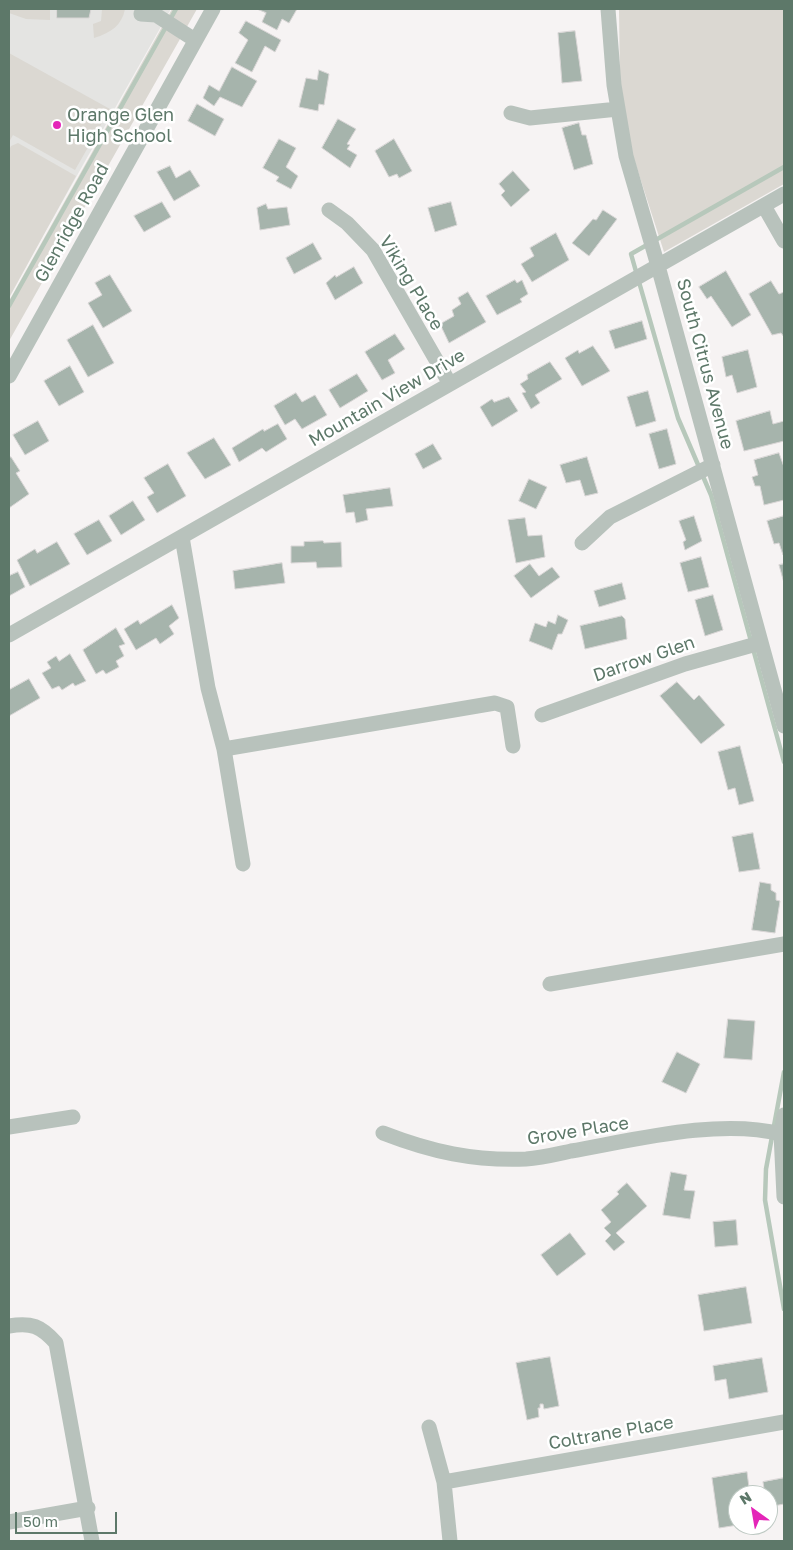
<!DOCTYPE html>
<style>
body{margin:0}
#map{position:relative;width:793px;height:1550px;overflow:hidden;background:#f6f3f3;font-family:"Golos Text",sans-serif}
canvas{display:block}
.frame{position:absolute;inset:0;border:10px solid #5d7869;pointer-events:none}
.north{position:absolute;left:728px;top:1485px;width:50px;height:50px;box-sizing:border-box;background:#fff;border:1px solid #bec9c3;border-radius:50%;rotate:328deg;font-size:14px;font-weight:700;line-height:20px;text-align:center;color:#5d7869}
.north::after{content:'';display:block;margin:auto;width:18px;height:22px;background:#e425b8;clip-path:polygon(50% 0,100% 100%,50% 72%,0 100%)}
.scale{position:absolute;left:15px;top:1512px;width:102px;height:22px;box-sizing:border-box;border:2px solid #5d7869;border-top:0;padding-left:6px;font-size:15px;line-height:18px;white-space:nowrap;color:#5d7869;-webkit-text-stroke:4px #fff;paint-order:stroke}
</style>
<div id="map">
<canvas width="793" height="1550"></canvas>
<div class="frame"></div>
<div class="north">N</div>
<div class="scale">50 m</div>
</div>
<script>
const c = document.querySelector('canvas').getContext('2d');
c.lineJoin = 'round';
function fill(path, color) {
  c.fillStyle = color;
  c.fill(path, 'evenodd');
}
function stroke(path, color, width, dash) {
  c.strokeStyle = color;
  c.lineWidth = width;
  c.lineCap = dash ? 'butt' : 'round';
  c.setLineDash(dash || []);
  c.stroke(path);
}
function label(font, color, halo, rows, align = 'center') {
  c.font = font + ' "Golos Text",sans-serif';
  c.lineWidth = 5;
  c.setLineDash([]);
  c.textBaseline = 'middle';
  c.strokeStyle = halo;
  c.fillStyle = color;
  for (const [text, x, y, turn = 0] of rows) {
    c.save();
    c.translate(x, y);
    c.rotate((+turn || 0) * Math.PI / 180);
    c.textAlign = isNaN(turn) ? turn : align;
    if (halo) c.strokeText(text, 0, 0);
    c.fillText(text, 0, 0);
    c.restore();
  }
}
const built = new Path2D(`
 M9 9H171L9 296Z`);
const green = new Path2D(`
 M9 9H50V20L26 19 9 13Z
 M102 9H125C122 25 111 33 94 38L93 24 101 21Z
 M172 9H197L9 341V301Z
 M619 9H784V184L664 252 633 156 620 84Z
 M9 53 110 109 75 170 13 135 9 142Z
 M18 143 76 176 9 298V150L11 146Z`);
const stream = new Path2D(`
 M784 167 631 254 678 418 711 495 784 762
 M9 306 176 9
 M784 1072 766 1169 765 1200 784 1309`);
const building = new Path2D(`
 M57 9H91L89 18H57Z
 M257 9H297L289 23 282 19 277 30 262 22 266 13Z
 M246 21 281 40 275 52 265 46 252 72 235 63 248 40 239 33Z
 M575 31 582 81 562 83 558 33Z
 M232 67 257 81 242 107 220 97 214 106 203 98 209 85 219 91Z
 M319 70 329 74 324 105 319 104 318 111 299 107 306 78 317 80Z
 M197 104 224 119 215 136 188 121Z
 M338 119 356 129 347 144 350 145 347 149 357 155 350 168 322 148Z
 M579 123 582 135H586L593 164 574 170 562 128Z
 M279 139 296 148 286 167 298 176 291 189 276 181 279 177 263 168Z
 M394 139 412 171 399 178 397 174 389 177 375 151Z
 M170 166 176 178 190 170 200 186 174 201 157 172Z
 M513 171 530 190 511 207 501 195 505 191 499 184Z
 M162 202 171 217 144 232 134 216Z
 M451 202 457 225 435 232 428 208Z
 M266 204 268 209 287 207 290 225 260 230 257 208Z
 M603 210 617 219 589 256 572 243 593 219 596 220Z
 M556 233 569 260 532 282 521 264 534 256 530 248Z
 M313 243 322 259 294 274 286 258Z
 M354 267 363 283 335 300 326 283 335 275 336 277Z
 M726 271 751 315 732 327 711 296 707 299 699 287Z
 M110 275 132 311 103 328 88 303 102 295 95 283Z
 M515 280 517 283 522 280 528 294 520 299 522 302 497 315 486 296Z
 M771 281 779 294 784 292V337L781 333 772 335 749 294Z
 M468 292 486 322 449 343 440 324 454 316 452 310 461 304 458 298Z
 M642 321 647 339 615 349 609 331Z
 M93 325 114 363 88 377 67 340Z
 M395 334 405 349 388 360 395 373 382 380 365 352Z
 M593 346 610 371 582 386 565 358 578 350 579 353Z
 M748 350 757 387 737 393 732 375 726 377 722 357Z
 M550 362 562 379 535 395 540 403 531 409 522 393 526 392 520 384 528 379 527 375Z
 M70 366 84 392 59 406 44 381Z
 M357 374 368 391 340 408 329 390Z
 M648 391 656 421 636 427 627 397Z
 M296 393 302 402 315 395 327 415 302 429 295 419 285 425 274 406Z
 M509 397 518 411 492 427 480 407 492 399 494 402Z
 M770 411 773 424 784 421V441L744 451 736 421Z
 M38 421 49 441 25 455 13 435Z
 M278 424 287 439 266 452 262 448 239 462 232 448 263 429 264 431Z
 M667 429 676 464 659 469 649 434Z
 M214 438 231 465 205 479 187 453Z
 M433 444 442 459 423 469 415 454Z
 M779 453 784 467V500L764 505 760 486H755L752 477 758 475 754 460Z
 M11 457 20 471 16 473 29 494 9 508V458Z
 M587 457 598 493 585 496 580 480 566 483 560 465Z
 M168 464 186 496 157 513 147 497 154 493 144 478Z
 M529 479 547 487 536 509 519 501Z
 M390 488 393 506 366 509 368 520 356 523 354 512 346 513 343 495Z
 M133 501 145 520 121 535 109 516Z
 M694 516 702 541 685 550 683 542 686 540 679 521Z
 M784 516V554L783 555 779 543 774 544 767 521Z
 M525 518 528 536 542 535 545 557 516 563 508 520Z
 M99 520 112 541 87 555 74 534Z
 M323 541 324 543 341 542 342 567 317 568 316 562 291 563V546H304V542Z
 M57 542 70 564 30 586 17 560 35 549 37 553Z
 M701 557 709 587 688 592 680 563Z
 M282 563 285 583 235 589 233 571Z
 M530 564 539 576 552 567 560 577 531 598 514 576Z
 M784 564V583L779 565Z
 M18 572 25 587 9 596V576Z
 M622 583 626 599 599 607 594 591Z
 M713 595 723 630 705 636 695 600Z
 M172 605 179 618 169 626 174 634 160 644 156 638 136 650 124 629 138 620 140 624Z
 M558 615 568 620 562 634H558L552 650 529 641 535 623 546 627 548 621 555 624Z
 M622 616 625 619 627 639 585 649 580 626Z
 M116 628 125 644 119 646 124 656 116 661 119 667 106 674 103 670 96 674 83 650Z
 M70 654 86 681 75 686 73 683 62 690 59 686 52 689 42 673 51 668 47 662 56 656 59 661Z
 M29 679 40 698 9 716V690Z
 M677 682 694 700 699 695 725 725 701 744 660 696Z
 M740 746 754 801 739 805 735 788 728 790 718 752Z
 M753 833 760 869 739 872 732 837Z
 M760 882 771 884V890L776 893V900L780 901 775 933 752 930Z
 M728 1019 755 1021 752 1060 724 1058Z
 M677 1052 700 1064 686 1093 662 1082Z
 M671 1172 687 1175 684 1190 695 1191 690 1219 663 1215Z
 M627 1183 647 1206 616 1233 625 1242 614 1251 605 1241 611 1235 604 1228 611 1222 601 1210 619 1194 617 1192Z
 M736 1220 738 1245 715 1247 713 1222Z
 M570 1233 586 1254 557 1276 541 1255Z
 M746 1287 752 1323 704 1331 698 1295Z
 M550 1357 559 1406 544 1409 543 1404H540V1408H538L539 1417 527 1420 516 1363Z
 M762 1358 768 1392 729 1399 726 1379 715 1381 713 1366Z
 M747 1472 750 1495H738V1525L719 1528 712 1478Z
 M784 1478V1504L768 1507V1495H765L763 1482Z`);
const minor = new Path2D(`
 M608 9 614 85 626 156 658 266 784 726
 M141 14 156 15 195 40
 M511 113 530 118 618 109
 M764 206 784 241
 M329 210 347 223 373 250 450 384
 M9 376 213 9
 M182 537 208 688 224 749 243 864
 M582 543 610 517 713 465
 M9 635 784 194
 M542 715 685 664 760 643
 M224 749 495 703 507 707 513 746
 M550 984 784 944
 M784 1115 781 1134 784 1197
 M9 1127 73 1117
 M383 1133C432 1152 473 1161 526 1159 541 1158 557 1154 571 1151 634 1140 719 1118 781 1134
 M9 1326C31 1322 41 1326 56 1343L92 1541
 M429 1427 444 1482 450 1541
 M444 1482 784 1422
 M9 1522 88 1508`);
const markers = [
 [57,125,5,"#e425b8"]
];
const poiNames = [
 ["Orange Glen",67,115],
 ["High School",67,136]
];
const streetNames = [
 ["Glenridge Road",72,223,-61],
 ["Viking Place",411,283,59],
 ["South Citrus Avenue",705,364,75],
 ["Mountain View Drive",387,398,-30],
 ["Darrow Glen",644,659,-19],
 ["Grove Place",578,1131,-9],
 ["Coltrane Place",611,1433,-10]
];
fill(built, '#e4e4e2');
fill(green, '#dbd8d2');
stroke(stream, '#b7c8bb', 4.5);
fill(building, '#a6b4ac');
stroke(building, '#d8d5d5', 1);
stroke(minor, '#b8c2bc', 15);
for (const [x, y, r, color] of markers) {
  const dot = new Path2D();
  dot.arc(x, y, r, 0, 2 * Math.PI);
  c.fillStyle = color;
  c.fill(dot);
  stroke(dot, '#fff', 2);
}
label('18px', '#5d7869', '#fff', poiNames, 'left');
label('18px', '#5d7869', '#fff', streetNames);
</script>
